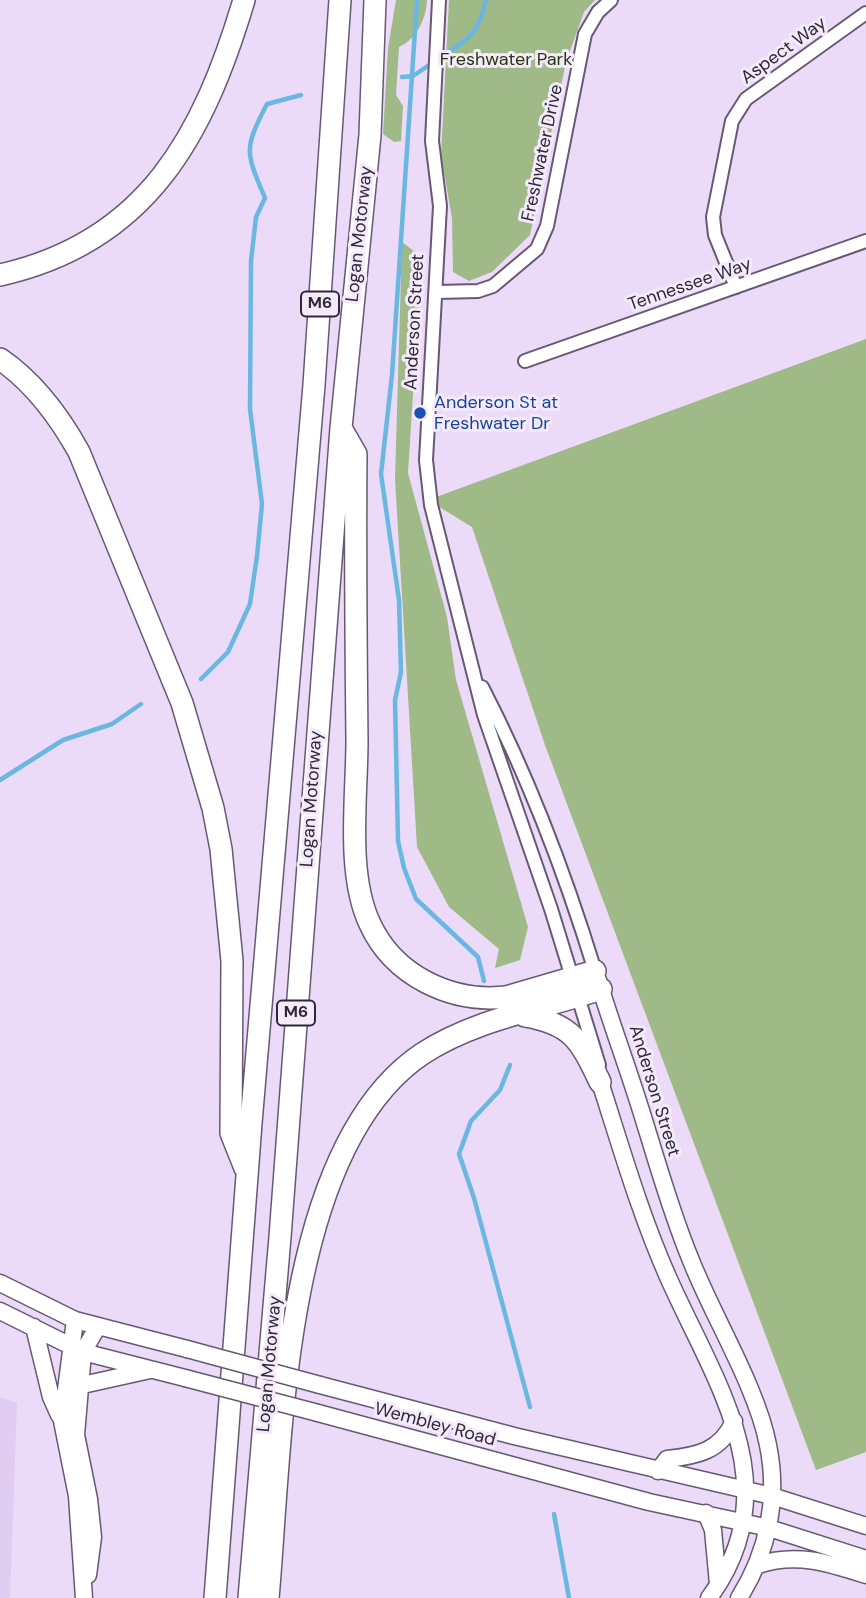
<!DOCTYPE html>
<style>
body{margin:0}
canvas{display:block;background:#ebdaf8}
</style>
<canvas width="866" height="1598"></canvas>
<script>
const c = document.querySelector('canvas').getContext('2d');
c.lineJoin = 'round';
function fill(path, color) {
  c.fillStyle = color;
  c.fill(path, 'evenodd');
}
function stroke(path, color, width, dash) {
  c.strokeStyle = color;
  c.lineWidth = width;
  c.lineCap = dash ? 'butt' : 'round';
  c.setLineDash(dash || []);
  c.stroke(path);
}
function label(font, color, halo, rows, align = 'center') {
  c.font = font + ' "DM Sans",sans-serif';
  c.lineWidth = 6;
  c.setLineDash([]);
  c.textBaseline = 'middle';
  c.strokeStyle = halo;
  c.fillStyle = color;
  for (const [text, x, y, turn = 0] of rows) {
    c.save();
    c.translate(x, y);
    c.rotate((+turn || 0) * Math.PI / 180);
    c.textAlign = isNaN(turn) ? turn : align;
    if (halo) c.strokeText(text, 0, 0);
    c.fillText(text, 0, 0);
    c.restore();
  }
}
const built = new Path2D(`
 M0 1397 17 1403 10 1598H0Z`);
const green = new Path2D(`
 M396 0H427C426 19 417 39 399 47L396 95 403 106 401 141 394 142 383 134 388 48Z
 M449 0H595L584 12 566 62 530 235 492 272 469 281 453 272 452 218 441 155Z
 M402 242 415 252 421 268 408 473 447 617 456 680 528 927 520 960 495 968 499 949 449 907 417 847 395 479Z
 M866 339V1452L816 1470 545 745 472 527 428 500Z`);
const stream = new Path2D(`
 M417 0 392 375 381 474 399 600 401 672 395 700 398 841 404 868 416 899 478 957 484 981
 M439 58C468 39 478 36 486 0
 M402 77 413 76 432 63
 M201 679 228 652 250 604 257 556 262 504 250 409 251 261 256 217 265 198C246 153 243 150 267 104L301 95
 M0 780 63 740 112 724 141 704
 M510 1065 500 1090 471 1121 459 1154 474 1198 530 1407
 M554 1514 569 1598`);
const street = new Path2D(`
 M439 0 432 141 440 206 426 460 431 505 484 715 551 909 599 1065
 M736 287 715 235 713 217 732 121 746 99 866 13
 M437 292 478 291 493 286 537 249 547 226 585 34 598 12 611 0
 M525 361 866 241
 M482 687C529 778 565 873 595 971`);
const secondary = new Path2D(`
 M598 980C612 1026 629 1071 643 1117 658 1165 671 1212 690 1258 712 1315 757 1387 768 1445 779 1499 768 1552 739 1598
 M600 1082C621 1147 640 1214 668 1277 715 1383 791 1486 709 1598
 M0 1283 75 1320 187 1349
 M0 1311 83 1352 185 1378
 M75 1320 62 1421 77 1496 84 1598
 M34 1327 51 1397 59 1415
 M320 1385 514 1436 772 1496 866 1526
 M78 1386 150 1370
 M318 1413 649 1502 769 1528 866 1559
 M658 1471 667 1459C697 1456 721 1451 734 1421
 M706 1513 713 1530 718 1584
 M758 1565C796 1552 829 1563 866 1575
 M88 1575 93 1537 89 1499 76 1435 83 1352 97 1328`);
const highway = new Path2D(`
 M0 275C148 242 204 134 244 0
 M0 359C35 383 59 416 79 452L182 703 213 808 221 849 232 961 231 1133 245 1168
 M341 428 356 454C355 550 356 645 357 741 357 796 346 874 370 924 394 976 451 1003 506 997L595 971
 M525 1016C572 1024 580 1040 600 1082
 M215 1598 251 1123 314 385 340 0
 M249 1598 280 1237 341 428 370 135 375 0
 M268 1598C282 1444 281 1149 422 1054 475 1019 542 1009 601 989`);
const secondaryBridge = new Path2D(`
 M187 1349 320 1385
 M185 1378 318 1413`);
const markers = [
 [420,413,7,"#1a4fb4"]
];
const shields = [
 [320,304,38],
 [296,1013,38]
];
const shieldNames = [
 ["M6",320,304],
 ["M6",296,1013]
];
const streetNames = [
 ["Aspect Way",784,51,-36],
 ["Freshwater Drive",543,153,-78],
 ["Logan Motorway",360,234,-84],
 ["Tennessee Way",690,285,-19],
 ["Anderson Street",415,322,-87],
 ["Logan Motorway",312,799,-86],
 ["Anderson Street",654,1091,73],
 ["Logan Motorway",270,1364,-85],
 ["Wembley Road",435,1425,15]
];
const parkNames = [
 ["Freshwater Park",506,60]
];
const transitNames = [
 ["Anderson St at",434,403],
 ["Freshwater Dr",434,424]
];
fill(built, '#e2cdf2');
fill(green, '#9fba86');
stroke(stream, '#6ab7e2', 4.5);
stroke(street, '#685973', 16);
stroke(secondary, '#685973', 19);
stroke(highway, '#685973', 24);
stroke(street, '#fff', 12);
stroke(secondary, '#fff', 16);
stroke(highway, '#fff', 21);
stroke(secondaryBridge, '#685973', 19, []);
stroke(secondaryBridge, '#fff', 16);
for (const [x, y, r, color] of markers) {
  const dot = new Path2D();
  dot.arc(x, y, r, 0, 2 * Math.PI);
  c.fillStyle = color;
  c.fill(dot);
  stroke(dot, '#f4eafc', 2.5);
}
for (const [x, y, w] of shields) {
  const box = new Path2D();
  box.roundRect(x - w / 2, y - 12.5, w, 25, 5);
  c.fillStyle = '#f4eafc';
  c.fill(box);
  stroke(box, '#2f2934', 2);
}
label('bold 16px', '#2f2934', null, shieldNames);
label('18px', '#2f2934', '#f4eafc', streetNames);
label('18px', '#253a0a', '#f4eafc', parkNames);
label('18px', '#164399', '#f4eafc', transitNames, 'left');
</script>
